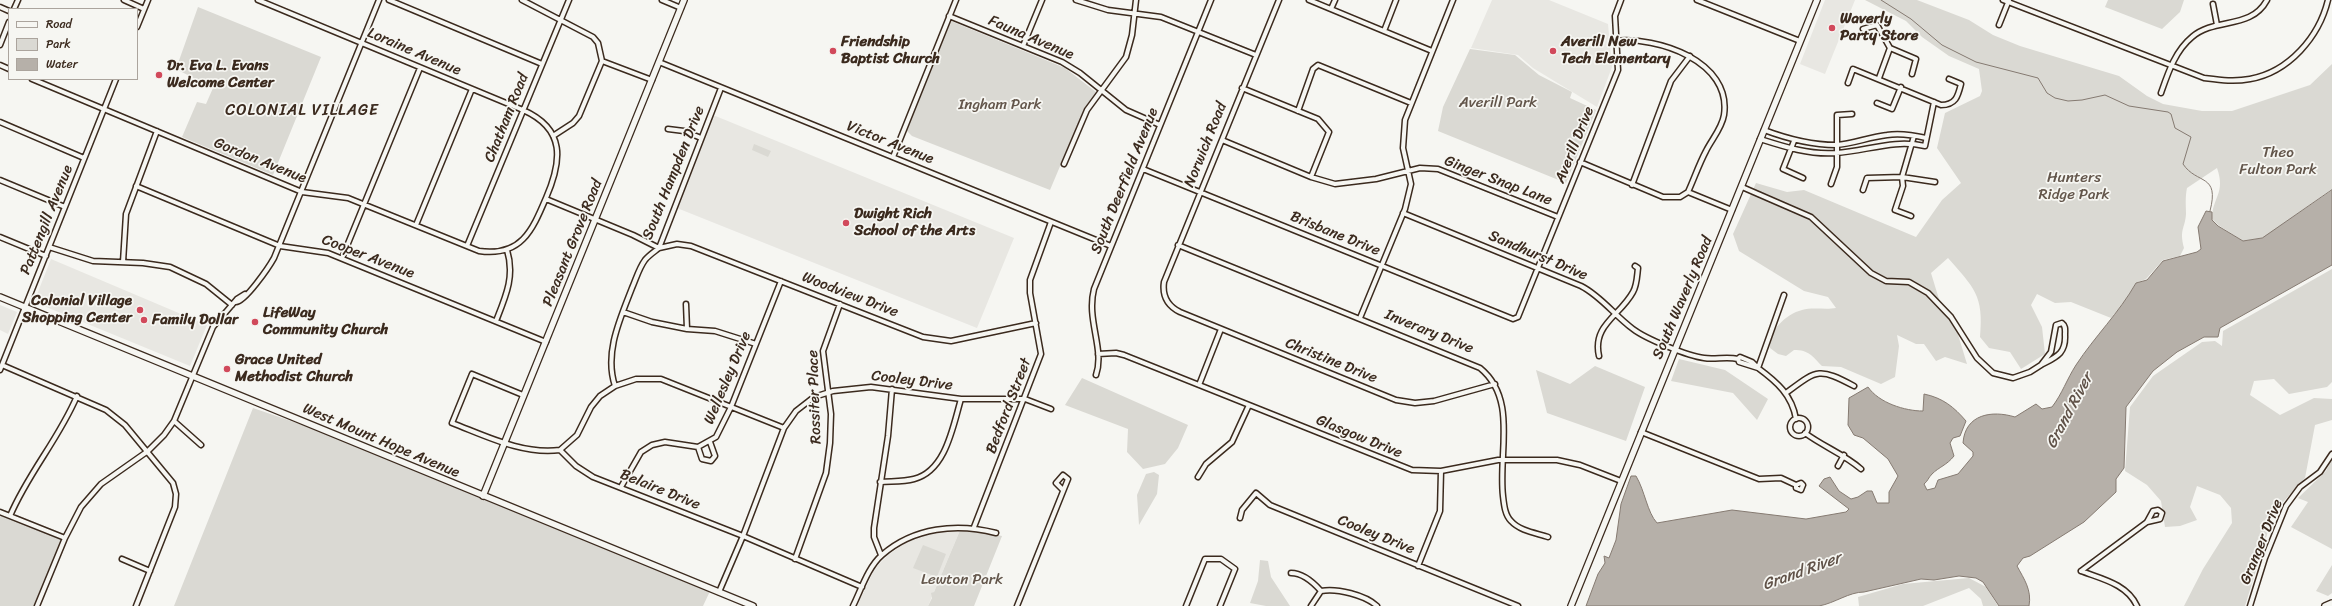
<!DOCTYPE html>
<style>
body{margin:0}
#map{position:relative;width:2332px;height:606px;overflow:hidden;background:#f6f6f2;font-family:Sriracha,sans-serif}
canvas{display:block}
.legend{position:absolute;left:8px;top:8px;width:130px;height:72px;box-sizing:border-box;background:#f6f6f2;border:1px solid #aba49d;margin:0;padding:5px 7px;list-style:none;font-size:12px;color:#3b2a1e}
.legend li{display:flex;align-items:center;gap:8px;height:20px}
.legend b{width:20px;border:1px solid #aba49d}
</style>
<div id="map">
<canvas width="2332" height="606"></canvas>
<ul class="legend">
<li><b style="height:5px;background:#f6f6f2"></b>Road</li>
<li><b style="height:11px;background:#dad9d3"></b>Park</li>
<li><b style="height:11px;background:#b6b0a9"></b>Water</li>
</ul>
</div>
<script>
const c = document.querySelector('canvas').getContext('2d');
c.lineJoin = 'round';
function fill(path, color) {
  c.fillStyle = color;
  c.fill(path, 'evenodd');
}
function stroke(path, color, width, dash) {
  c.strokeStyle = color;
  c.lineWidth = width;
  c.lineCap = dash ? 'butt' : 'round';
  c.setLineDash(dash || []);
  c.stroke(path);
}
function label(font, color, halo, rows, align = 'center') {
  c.font = font + ' Sriracha,sans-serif';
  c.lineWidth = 3.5;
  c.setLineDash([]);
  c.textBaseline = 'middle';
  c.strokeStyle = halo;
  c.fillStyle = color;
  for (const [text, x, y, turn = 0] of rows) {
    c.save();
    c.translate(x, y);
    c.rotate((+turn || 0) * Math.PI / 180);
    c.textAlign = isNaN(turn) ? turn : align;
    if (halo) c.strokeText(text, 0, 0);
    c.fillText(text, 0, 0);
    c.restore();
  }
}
const built = new Path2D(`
 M1492 0H1549L1608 24 1612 67 1597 107 1533 68 1518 55 1471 48Z
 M1825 0H1855L1825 74 1800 64Z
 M713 115 1014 238 977 328 677 208Z
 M51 259 207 325 190 366 34 302Z
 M0 305 17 312 8 334 0 330Z
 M961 528 928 606H857L875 568 888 555 910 540 932 532Z`);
const green = new Path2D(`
 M1865 0H1917L1969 20 1993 35 2020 46 2119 76 2147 96 2163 104 2202 111H2232L2310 85 2332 64V189L2263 238 2243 241 2218 225 2212 219C2212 197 2226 194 2217 168L2187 188C2185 198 2186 205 2186 214 2185 229 2179 229 2184 248L2180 256 2163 260 2146 279 2136 283 2124 303 2111 318 2071 302 2055 303 2037 294 2031 305 2042 327 2045 354 2021 369 2010 352 1989 348 1980 337C1984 295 1974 288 1948 258L1931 273 1942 309 1956 328 1967 364 1945 357 1936 361 1924 344H1916L1897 335 1899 346 1895 377 1881 384 1841 367 1822 366C1812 356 1809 350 1794 350L1786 356 1778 354 1770 348C1768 331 1786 314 1802 310 1812 307 1826 310 1836 308L1828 297 1804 291 1739 251 1733 234 1756 183 1787 192 1804 190 1916 237 1942 200 1961 183 1937 148 1945 113 1980 96 1982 91 1979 69 1949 56 1922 37 1906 21Z
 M2108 0H2184L2180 12 2162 29 2105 7Z
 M198 7 321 57 273 175 182 137 197 102 206 104 213 88 176 69Z
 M951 21 1065 68 1096 92 1085 107 1050 190 912 136 906 130Z
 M1470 49 1515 55 1539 75 1572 92 1570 98 1596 110 1566 183 1438 131 1443 107Z
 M754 144 771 151 768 157 752 150Z
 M2332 269V382L2327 387 2289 394 2274 379 2254 381 2250 395 2280 415 2314 398 2332 399V420L2315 425 2305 478 2274 512 2245 606H2184L2203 569 2232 523 2231 508 2220 495 2197 486 2190 507 2197 520 2180 526 2165 527 2161 501 2147 485 2125 471 2130 407 2153 376 2202 342 2215 341 2222 346 2223 331Z
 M1679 359 1725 370 1768 399 1757 420 1733 393 1671 381Z
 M1595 366 1645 387 1626 441 1547 413 1536 370 1570 384Z
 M1082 378 1188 425 1178 448 1165 464 1143 469 1127 452 1128 429 1065 405Z
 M253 408 355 443 711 589 703 606H174Z
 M2332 458V549L2291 527 2308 502 2298 498 2326 471Z
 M1154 472 1159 475 1157 494 1139 525 1137 495 1146 474Z
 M0 515 63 541 34 606H0Z
 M961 528 1002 536 974 606H928L932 598 931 593 934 592Z
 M923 545 946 554 937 577 913 568Z
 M1260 560 1268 561 1271 577 1290 606H1266L1250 603 1258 581Z
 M2332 565V593L2328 596 2316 591Z
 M1969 578 1986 587 1998 606H1983L1981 599 1969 588 1923 606H1859L1858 597 1903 584Z`);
const water = new Path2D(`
 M2332 190V265L2220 328 2218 337H2204L2177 352 2153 371 2126 407 2124 468 2116 479V492L2084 522 2030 556 2023 558 2017 566C2024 579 2032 590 2029 606H1999L1983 582 1976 578 1959 576 1934 580 1921 579 1864 592C1849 592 1835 603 1819 606H1586L1598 574 1605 563 1604 556 1609 558 1616 540 1621 504 1631 476H1636C1645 491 1647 512 1657 523L1732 510 1806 519 1846 512 1849 509 1819 486 1824 479 1830 477 1839 491 1851 499 1858 497 1867 491H1872L1877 503H1889V492L1898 476 1888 459 1863 438 1854 435 1848 425 1849 398 1868 387C1879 403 1905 411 1923 411L1924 394C1943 398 1954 407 1966 421L1960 436 1953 438 1950 443 1954 456C1947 465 1939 467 1932 474 1928 478 1928 481 1924 484L1927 490 1935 488 1938 480 1958 474 1973 456V452L1963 443C1965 414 1992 410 2015 417L2036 404 2042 409 2052 407C2062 394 2067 379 2076 365 2095 336 2119 313 2136 283L2147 280 2163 261 2197 252 2201 249 2198 227 2206 211 2212 212V220L2218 226 2243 241 2262 238Z`);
const stream = new Path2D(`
 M1881 0 1911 19 1942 45 1976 62 2038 78 2047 93 2055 98 2068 101 2082 100 2105 95 2129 106 2168 112 2171 114 2175 128 2191 137 2183 164C2197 185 2220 173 2210 211`);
const street = new Path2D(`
 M124 0 144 9
 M389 0 542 64
 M522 0 593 37 598 43 602 61 652 80
 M662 0 681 8
 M1076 0 1108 10 1161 17 1256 55
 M1279 0 1164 282C1162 296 1168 306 1180 312L1396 400 1415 403 1434 401 1495 384
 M1309 0 1432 51
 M1697 0 1800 41
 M2003 0 2204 78C2220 80 2234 82 2250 79 2289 72 2319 37 2328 0
 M2213 4 2217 25
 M0 7 9 11
 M14 9 18 0
 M1331 9 1335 0
 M949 16 1062 62 1080 73 1126 110 1160 125
 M1999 25 2009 0
 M137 27 148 0
 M1863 29 1877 25 1890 48 1879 78
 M1384 31 1396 0
 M1615 41C1657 36 1732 61 1724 115 1722 128 1712 139 1706 151 1699 164 1694 179 1688 192
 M0 45 9 22
 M1023 46 1042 0
 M1890 48 1916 59 1912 74
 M659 62 1111 246
 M0 65 9 69
 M32 79 302 192 348 198 479 251C521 257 532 231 546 198 562 161 566 129 523 110L258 0
 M1848 83 1853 69 1941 105C1956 105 1958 96 1961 84L1949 79
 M1242 88 1318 119 1329 132 1311 177
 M2161 93C2168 73 2175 51 2192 37 2215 17 2251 30 2267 0
 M1877 103 1892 109 1901 87
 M1298 111 1313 69 1318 65 1411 103
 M0 122 84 158
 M668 129 684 131 701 138
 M1764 130C1788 139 1810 145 1836 145 1853 144 1869 137 1887 135 1900 133 1913 135 1926 138
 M553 136 573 123 579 116 602 61
 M1760 139C1785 147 1810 155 1836 153 1867 151 1893 139 1925 146L1934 102
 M1222 140 1311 177 1335 184 1376 179 1420 168 1438 169 1558 217
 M1794 141 1783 169 1803 178
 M893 157 956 0
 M1580 162 1663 197H1680L1688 192 1732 210
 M1064 164 1087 110 1126 57 1132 35 1136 0
 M1143 169 1513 319 1518 317 1618 70 1615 16 1621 0
 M0 180 65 207
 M1831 184 1837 167V115L1852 114
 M1632 185 1671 81 1690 56
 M136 186 280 246 328 253 546 342
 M1742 187 1811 217 1871 273 1886 281 1909 282 1928 293 1951 317 1977 358 1993 373 2013 378 2030 372 2041 365 2051 352 2056 325 2062 323C2066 326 2065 330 2065 335 2066 354 2056 357 2041 365
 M1863 190 1867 178 1902 177 1935 182
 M546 199 633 235 659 248 677 244 691 246 923 337 951 341 1036 323
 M1403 213 1581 286C1601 296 1615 316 1633 329 1646 339 1688 356 1704 358 1715 360 1726 356 1738 359
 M1911 216 1895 210 1903 186 1902 177 1914 136
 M416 225 472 89
 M0 237 46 256
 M1178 245 1480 368C1518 399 1498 453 1503 496 1504 505 1505 515 1511 521 1520 531 1536 533 1548 537
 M467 246 569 0
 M49 247 93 261 143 263 170 267 206 284 232 305
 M342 258 420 68
 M123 262 126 214 157 131
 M1784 295 1758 368C1777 382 1792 395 1796 419
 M236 302C245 302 269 267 274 258L379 0
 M686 304 687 329
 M623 312 652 322 687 329 715 331 756 344
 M1360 318 1405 209 1411 184 1403 148 1405 120 1453 0
 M496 321C506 296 515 276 507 250
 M1098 354 1116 353 1124 355 1412 470 1441 471 1498 460H1557L1580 465 1621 481
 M1599 356C1592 325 1620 316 1633 292 1637 285 1637 276 1638 268L1635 266
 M1740 357 1752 362 1758 368 1739 362 1738 359Z
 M2 365 106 410 125 425 173 483 176 494 175 507 136 606
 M0 370 116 79
 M1096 375C1105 349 1086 320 1094 289L1211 0
 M1199 385 1221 329
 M615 386C604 353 620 319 632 288 636 279 639 268 645 260 649 255 654 252 659 248L721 88
 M1786 393C1817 370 1818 367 1854 386
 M523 395 472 374 452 423C486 436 523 455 560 450L576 466 593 477 743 536 862 587
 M1790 427a9 9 0 1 1 18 0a9 9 0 1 1-18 0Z
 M174 421 201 445
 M1641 432 1759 479 1781 478 1796 485V488L1801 490 1803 485 1801 483 1796 485
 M1805 433C1824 447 1844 454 1861 469
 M698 447 702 459 711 461 715 456 710 442
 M560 450 577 435 591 407 600 396 615 386 636 379H661L784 428
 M1838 466 1844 455
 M1198 477 1206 464 1232 442 1249 405
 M880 482C891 481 903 482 914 479 946 471 953 426 961 399
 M621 487 641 452 652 445 665 442 698 447 716 437 731 407 781 281
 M0 512 65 538
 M10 516C28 473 59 439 77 396
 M1240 518 1242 510 1256 493 1270 505 1518 606
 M974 527 1041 354 1030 293V280L1051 222
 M881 555 874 537V528L888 436 892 389
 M122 559 150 571
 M795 559 826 473 830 443 831 414 823 351 840 304
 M1418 566 1440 511 1441 471
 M2081 571 2147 522 2153 511 2158 510 2162 513 2160 519 2147 522
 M2081 571C2102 579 2127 584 2137 606
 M1291 573C1303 573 1313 582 1321 591
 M719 592 743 536 784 428 796 411 814 397 833 391 871 387 961 399H1025L1051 409
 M37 606 65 538 81 507 101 484 148 451 164 435 174 421 213 327 237 299 245 294
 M853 606C861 590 868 567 882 555 914 527 957 523 996 533
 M1017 606 1068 479 1063 475 1056 483 1063 490
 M1186 606 1205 559H1221L1235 569 1220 606
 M1311 606 1321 591C1337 588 1365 595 1377 606
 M2250 606 2265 558 2286 506 2300 487 2320 472 2332 454`);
const secondary = new Path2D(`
 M0 297 753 606
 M483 496 684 0
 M1571 606 1817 0
 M2325 606 2332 603`);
const markers = [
 [1832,28,4,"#d1495b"],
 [833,51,4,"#d1495b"],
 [1553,51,4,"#d1495b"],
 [159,75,4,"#d1495b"],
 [846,223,4,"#d1495b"],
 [140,310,4,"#d1495b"],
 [144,320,4,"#d1495b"],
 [255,322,4,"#d1495b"],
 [227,369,4,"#d1495b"]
];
const poiNames = [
 ["Waverly",1840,19],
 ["Party Store",1840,36],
 ["Friendship",841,42],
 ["Baptist Church",841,59],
 ["Averill New",1561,42],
 ["Tech Elementary",1561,59],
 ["Dr. Eva L. Evans",167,66],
 ["Welcome Center",167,83],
 ["Dwight Rich",854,214],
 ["School of the Arts",854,231],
 ["Colonial Village",132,301,"right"],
 ["Shopping Center",132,318,"right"],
 ["LifeWay",263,313],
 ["Community Church",263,330],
 ["Family Dollar",152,320],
 ["Grace United",235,360],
 ["Methodist Church",235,377]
];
const streetNames = [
 ["Fauna Avenue",1031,38,23],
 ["Loraine Avenue",414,52,23],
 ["Chatham Road",507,118,-68],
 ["Victor Avenue",890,143,22],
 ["Norwich Road",1206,145,-68],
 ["Averill Drive",1575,145,-68],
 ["Gordon Avenue",260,161,22],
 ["South Hampden Drive",674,173,-68],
 ["South Deerfield Avenue",1125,181,-68],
 ["Ginger Snap Lane",1498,181,21],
 ["Pattengill Avenue",47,220,-68],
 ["Brisbane Drive",1335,234,22],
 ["Pleasant Grove Road",573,243,-68],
 ["Sandhurst Drive",1538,256,23],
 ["Cooper Avenue",368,257,21],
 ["Woodview Drive",850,295,21],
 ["South Waverly Road",1683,298,-67],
 ["Inverary Drive",1429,332,22],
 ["Christine Drive",1331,361,22],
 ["Wellesley Drive",728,378,-67],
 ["Cooley Drive",912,381,7],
 ["Rossiter Place",815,397,-92],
 ["Bedford Street",1009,406,-69],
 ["Glasgow Drive",1359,437,22],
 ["West Mount Hope Avenue",381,441,23],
 ["Belaire Drive",660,490,22],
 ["Cooley Drive",1376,535,22],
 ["Granger Drive",2262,542,-68]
];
const parkNames = [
 ["Averill Park",1498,103],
 ["Ingham Park",1000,105],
 ["Theo",2278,153],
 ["Fulton Park",2278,170],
 ["Hunters",2074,178],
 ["Ridge Park",2074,195],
 ["Lewton Park",962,580]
];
const neighbourhoodNames = [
 ["COLONIAL VILLAGE",302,111]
];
const waterNames = [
 ["Grand River",2070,411,-62],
 ["Grand River",1802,572,-20]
];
fill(built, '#e8e7e2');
fill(green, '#dad9d3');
fill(water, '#b6b0a9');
stroke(water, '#857a71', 1);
stroke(stream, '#857a71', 1);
stroke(street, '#3b2a1e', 7);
stroke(secondary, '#3b2a1e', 8);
stroke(street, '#f6f6f2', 4);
stroke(secondary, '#f6f6f2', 5.5);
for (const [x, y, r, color] of markers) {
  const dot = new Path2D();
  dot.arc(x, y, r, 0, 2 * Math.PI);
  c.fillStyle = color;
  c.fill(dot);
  stroke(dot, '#f6f6f2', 1.5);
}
label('bold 15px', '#3b2a1e', '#f6f6f2', poiNames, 'left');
label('15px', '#3b2a1e', '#f6f6f2', streetNames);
label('15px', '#63564b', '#f6f6f2', parkNames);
c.letterSpacing = '1px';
label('16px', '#3b2a1e', '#f6f6f2', neighbourhoodNames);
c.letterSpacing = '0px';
label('italic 16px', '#605248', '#f6f6f2', waterNames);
</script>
